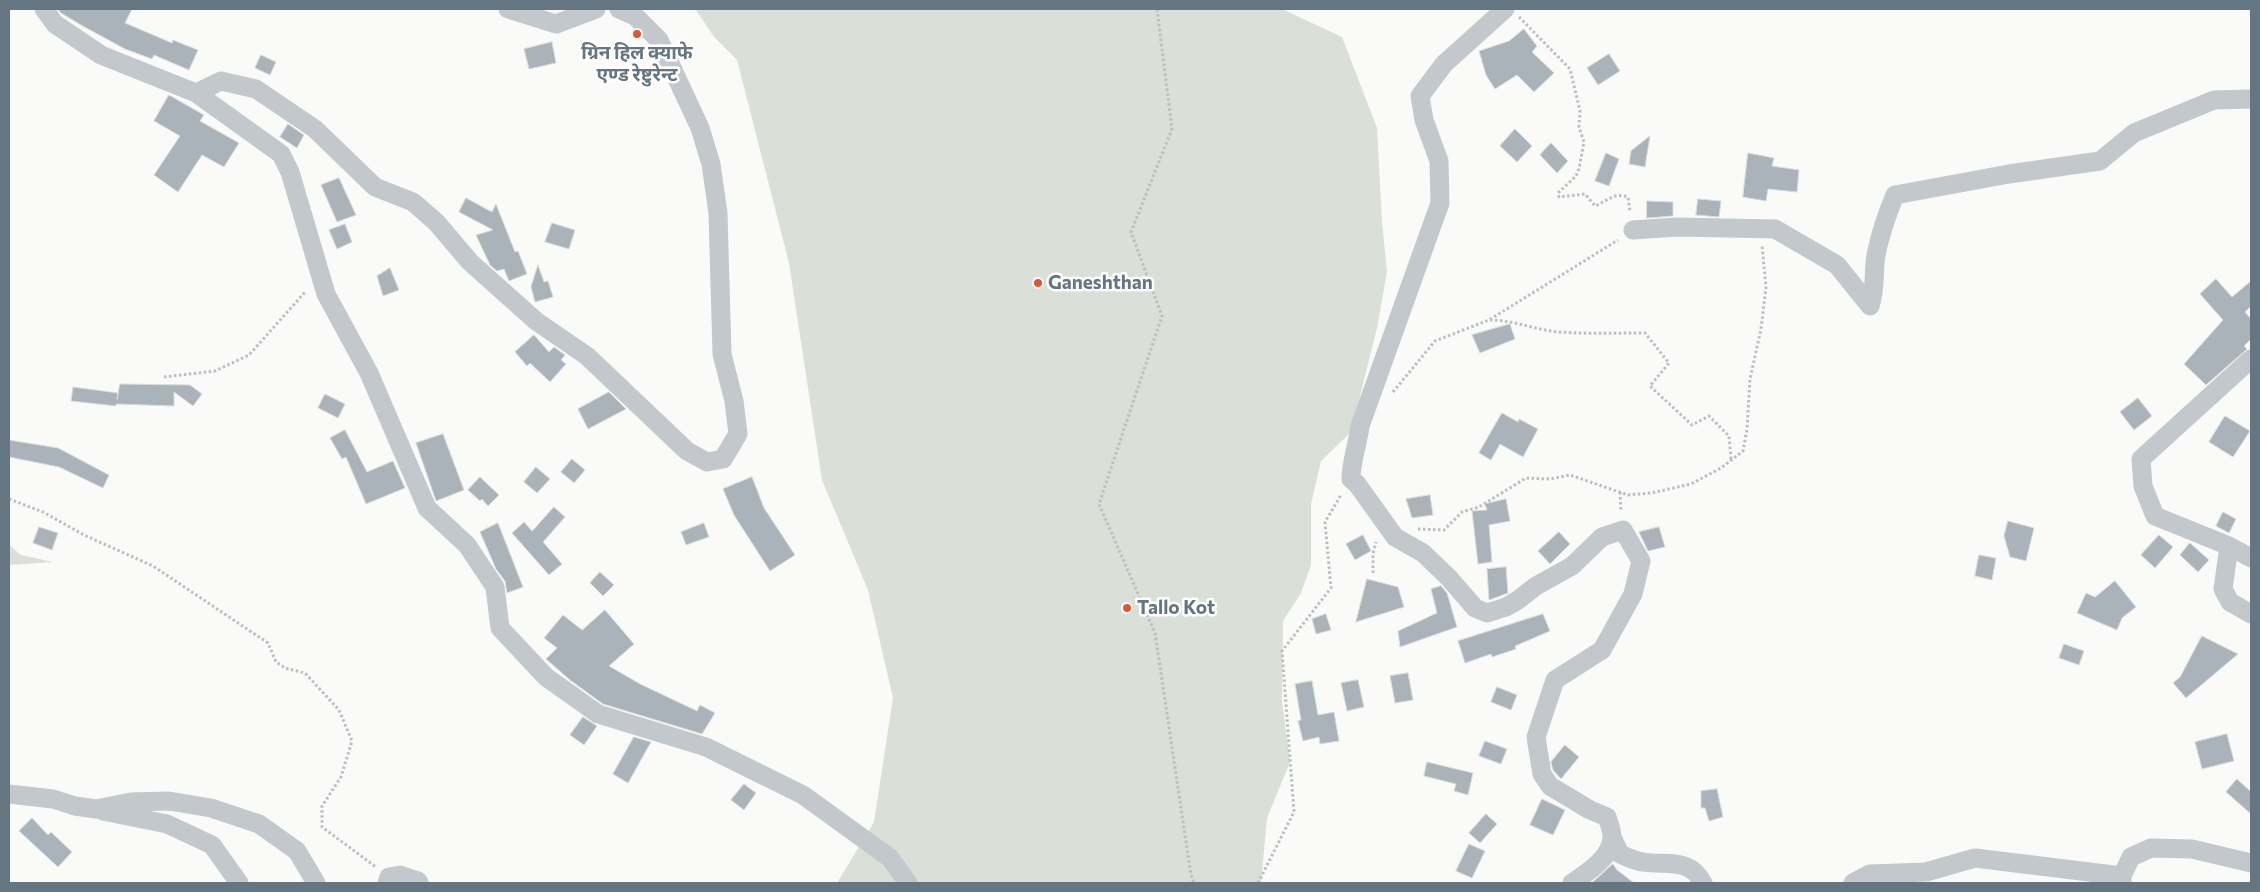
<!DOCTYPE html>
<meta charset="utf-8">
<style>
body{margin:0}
#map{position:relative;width:2260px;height:892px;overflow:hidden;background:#fafaf8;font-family:Commissioner,sans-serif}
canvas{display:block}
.frame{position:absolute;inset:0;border:10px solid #657683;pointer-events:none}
</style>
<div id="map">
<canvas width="2260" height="892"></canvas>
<div class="frame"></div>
</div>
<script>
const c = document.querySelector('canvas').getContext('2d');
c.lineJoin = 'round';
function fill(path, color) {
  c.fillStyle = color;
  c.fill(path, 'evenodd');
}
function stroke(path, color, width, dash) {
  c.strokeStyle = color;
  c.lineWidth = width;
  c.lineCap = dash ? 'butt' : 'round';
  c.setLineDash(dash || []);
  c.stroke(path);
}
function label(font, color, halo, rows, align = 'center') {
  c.font = font + ' Commissioner,"Noto Sans Devanagari",sans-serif';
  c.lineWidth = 5;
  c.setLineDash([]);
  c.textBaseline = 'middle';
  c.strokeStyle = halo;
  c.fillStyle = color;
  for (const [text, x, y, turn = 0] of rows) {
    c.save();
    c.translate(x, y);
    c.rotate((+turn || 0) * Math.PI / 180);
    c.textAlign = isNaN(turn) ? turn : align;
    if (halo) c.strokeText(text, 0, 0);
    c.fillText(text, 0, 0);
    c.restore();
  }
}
const green = new Path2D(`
 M695 9H1282L1342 37 1377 128 1382 222 1387 272 1377 328 1351 432 1321 461 1311 504V565L1301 593 1283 621 1282 700 1290 762 1267 818 1261 883H837L874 822 893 698 868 590 822 480 789 263 737 60 715 38Z
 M9 545 21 555 53 562 9 565Z`);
const building = new Path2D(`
 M58 9H132L125 23 172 43 173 40 198 50 189 70 154 55 152 59 125 49 81 25 61 13Z
 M1524 29 1537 46 1532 52 1554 73 1534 92 1517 75 1495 89 1486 75 1479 51 1509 41Z
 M552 42 556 63 529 69 524 49Z
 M1609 54 1620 71 1598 85 1587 68Z
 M261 55 276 62 270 75 255 68Z
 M169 95 204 115 200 121 239 143 224 167 202 155 178 192 154 175 180 136 154 121Z
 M288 124 304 135 297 148 280 137Z
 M1515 129 1532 146 1517 162 1500 146Z
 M1650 136 1645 167 1629 164 1631 151Z
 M1551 143 1568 161 1557 173 1540 155Z
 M1606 153 1619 159 1609 186 1595 181Z
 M1748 153 1774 158 1772 166 1799 170 1797 192 1768 189 1766 201 1743 197Z
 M339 178 356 215 337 222 321 185Z
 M466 198 492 212 496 204 515 252 518 251 527 274 509 281 504 269 497 271 490 265 476 235 493 230 459 212Z
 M1698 199 1721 201 1719 217 1696 215Z
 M1647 201 1673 202V216L1647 218Z
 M552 223 575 230 569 249 545 242Z
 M345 224 352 242 337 249 329 230Z
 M538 265 544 282 548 281 553 297 535 302 531 287Z
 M390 268 399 290 383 296 377 276Z
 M2216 279 2232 297 2251 281V306L2245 312 2251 319V339L2244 346 2247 349 2206 385 2184 364 2223 320 2200 294Z
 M1510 324 1515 339 1480 353 1472 335Z
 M534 335 549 352 554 347 565 355 561 360 566 364 550 382 530 363 527 366 515 352Z
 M120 384 190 385 202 394 193 406 174 392V406L116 404V406L71 401 73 387 118 393 117 399Z
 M609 392 626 409 588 429 578 409Z
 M325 394 345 404 338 418 318 408Z
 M2138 398 2152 416 2134 430 2120 412Z
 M1502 413 1518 422 1519 419 1538 429 1523 457 1500 444 1491 460 1479 453Z
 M2225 416 2250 431 2233 457 2209 442Z
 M345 430 367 472 393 461 405 488 366 504 346 457 342 459 330 438Z
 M443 434 464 490 436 501 416 443Z
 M9 440 58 448 109 475 103 488 59 467 9 457Z
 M572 459 585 470 574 483 561 472Z
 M536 467 550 479 537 493 524 482Z
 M480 477 499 495 488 506 482 499 480 501 468 490Z
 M752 477 764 508 795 555 770 571 734 515 723 489Z
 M1430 495 1433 515 1412 518 1406 499Z
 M1506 499 1510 521 1489 525 1492 562 1478 564 1472 511 1487 510 1485 504Z
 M554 507 565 517 543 542 562 564 549 575 512 533 524 522 532 531Z
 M2223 512 2236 519 2229 533 2216 526Z
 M2008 521 2034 528 2026 561 2010 557 2004 536Z
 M498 523 523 587 507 593 505 581 496 569 480 532Z
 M704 523 709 537 686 545 681 532Z
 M39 527 58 533 52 550 33 543Z
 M1659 527 1665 547 1648 551 1639 532Z
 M1559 532 1570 544 1550 564 1538 551Z
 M1363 535 1371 551 1355 560 1346 544Z
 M2159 535 2173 547 2155 568 2141 555Z
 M2190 543 2209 560 2198 572 2180 555Z
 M1979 555 1996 558 1992 580 1975 576Z
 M1506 567 1508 593 1489 600 1487 569Z
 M600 572 614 585 603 596 590 583Z
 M1367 579 1398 587 1404 607 1356 622Z
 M2115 581 2136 607 2122 618 2117 630 2077 613 2086 593 2095 597Z
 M1441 586 1447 593 1457 627 1400 647 1398 631 1437 613 1431 589Z
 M605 610 634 644 609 666 640 684 697 711 700 705 715 713 702 734 603 704 570 680 546 659 557 648 544 638 563 615 582 630Z
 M1326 614 1331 630 1316 634 1312 619Z
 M1543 614 1550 631 1515 646 1516 649 1492 657 1491 654 1465 663 1458 641Z
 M2202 636 2238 654 2186 698 2173 683 2180 677Z
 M2064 644 2084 651 2079 665 2059 658Z
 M1408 673 1413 700 1395 703 1390 676Z
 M1358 680 1364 707 1347 711 1341 683Z
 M1312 681 1318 715 1334 712 1339 741 1320 744 1319 737 1303 741 1298 721 1301 720 1295 684Z
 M1497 687 1517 695 1511 710 1491 702Z
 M583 717 597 726 584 745 570 735Z
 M2227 734 2234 761 2202 769 2195 742Z
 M634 737 651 742 628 783 613 774Z
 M1485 741 1507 749 1501 764 1479 756Z
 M1565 745 1579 757 1561 779 1553 770 1551 762Z
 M1427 762 1473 773 1468 795 1454 791 1456 784 1424 776Z
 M2237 779 2251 792V814L2226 792Z
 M744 784 756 793 744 810 731 800Z
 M1717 789 1723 817 1709 821 1705 808H1701V791Z
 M1542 799 1565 810 1553 835 1530 825Z
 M1486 814 1497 824 1480 843 1469 833Z
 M32 818 48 835 51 832 72 852 58 867 19 831Z
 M1469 844 1485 851 1472 878 1456 871Z
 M1613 864 1617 870 1634 883H1592Z`);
const path = new Path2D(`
 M1157 9 1172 129 1131 232 1162 316 1099 504 1155 633 1191 875 1194 883
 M1519 17 1570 69 1580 111 1579 127 1584 142 1579 169 1576 176 1558 193 1559 197 1585 194 1595 206C1608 201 1613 192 1628 197L1630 212
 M1490 320C1514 320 1535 330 1559 332 1587 334 1616 333 1645 333L1669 363 1650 386 1692 425 1709 416 1729 436 1731 459
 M164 377 215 371 249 355 306 291
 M1393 392 1435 341 1489 320 1618 240
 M1620 492 1621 512
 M9 499 43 512 84 535 153 566 268 643 276 662 285 668 305 673 339 710 352 741 341 777 322 806V827L376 867
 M1418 529 1444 530 1462 512 1479 507 1526 478 1550 479 1570 475 1628 495 1651 493 1691 484 1721 468 1743 451 1747 429 1750 379 1761 329 1766 287 1762 245
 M1373 573V554L1376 542
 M1258 883 1294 812 1282 651 1331 588 1325 522 1341 495`);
const street = new Path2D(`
 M44 9 55 24 101 55 196 93 281 154 290 172 326 294 369 373 427 508 467 545 495 587 500 628 546 677 598 714 706 747 803 795 890 858 908 883
 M508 9 556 24 596 9
 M1505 9 1444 64 1420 96 1424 120 1439 161 1440 203 1360 426C1358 444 1351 461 1351 479L1357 484 1395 537 1423 553 1449 578 1475 608 1487 613 1506 607 1518 600 1536 586 1572 566 1602 537 1623 530 1641 561 1633 594 1602 650 1555 680 1536 737 1542 774 1550 786 1590 810 1607 817C1609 823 1612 830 1612 837 1612 857 1587 873 1572 883
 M196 93 221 81 256 89 315 129 375 187 413 202 436 222 470 262 536 321 587 356 687 451 707 462 723 459 738 434 734 401 722 354 718 213 711 164 700 128 659 40 635 16 619 9
 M1633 230 1677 227 1775 229 1837 265 1870 306C1876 289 1873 273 1876 255 1880 235 1887 214 1895 195L2009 174 2100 161 2134 133 2214 100 2251 99
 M2229 546 2155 516 2143 486 2141 459 2251 359
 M2251 558 2229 546 2223 589 2230 602 2251 614
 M9 794 53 799 75 806 96 809 131 802 169 801 211 808 259 824 297 851 316 883
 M103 811 167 824 212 845 239 883
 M1612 837 1620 854C1627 857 1635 861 1643 862 1667 866 1689 857 1703 883
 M387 883 389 877 400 875 418 881 419 883
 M1853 883 1870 874 1926 872 1975 858 2122 876
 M2122 883V876L2131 857 2151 848 2192 849 2251 863`);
const markers = [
 [637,34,5,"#e4572e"],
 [1038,283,5,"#e4572e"],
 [1127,608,5,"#e4572e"]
];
const poiNames = [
 ["ग्रिन हिल क्याफे",637,53,"center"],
 ["एण्ड रेष्टुरेन्ट",637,75,"center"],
 ["Ganeshthan",1048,283],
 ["Tallo Kot",1137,608]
];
fill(green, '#dadfd7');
fill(building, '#aab3b9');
stroke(building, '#dcdcda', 1);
stroke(path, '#bbbfc2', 3, [2.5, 2.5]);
stroke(street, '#c3c8cc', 19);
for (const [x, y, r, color] of markers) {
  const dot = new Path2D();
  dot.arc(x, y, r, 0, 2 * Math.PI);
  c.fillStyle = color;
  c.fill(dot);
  stroke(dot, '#fff', 2);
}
label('bold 19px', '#657683', '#fff', poiNames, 'left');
</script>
